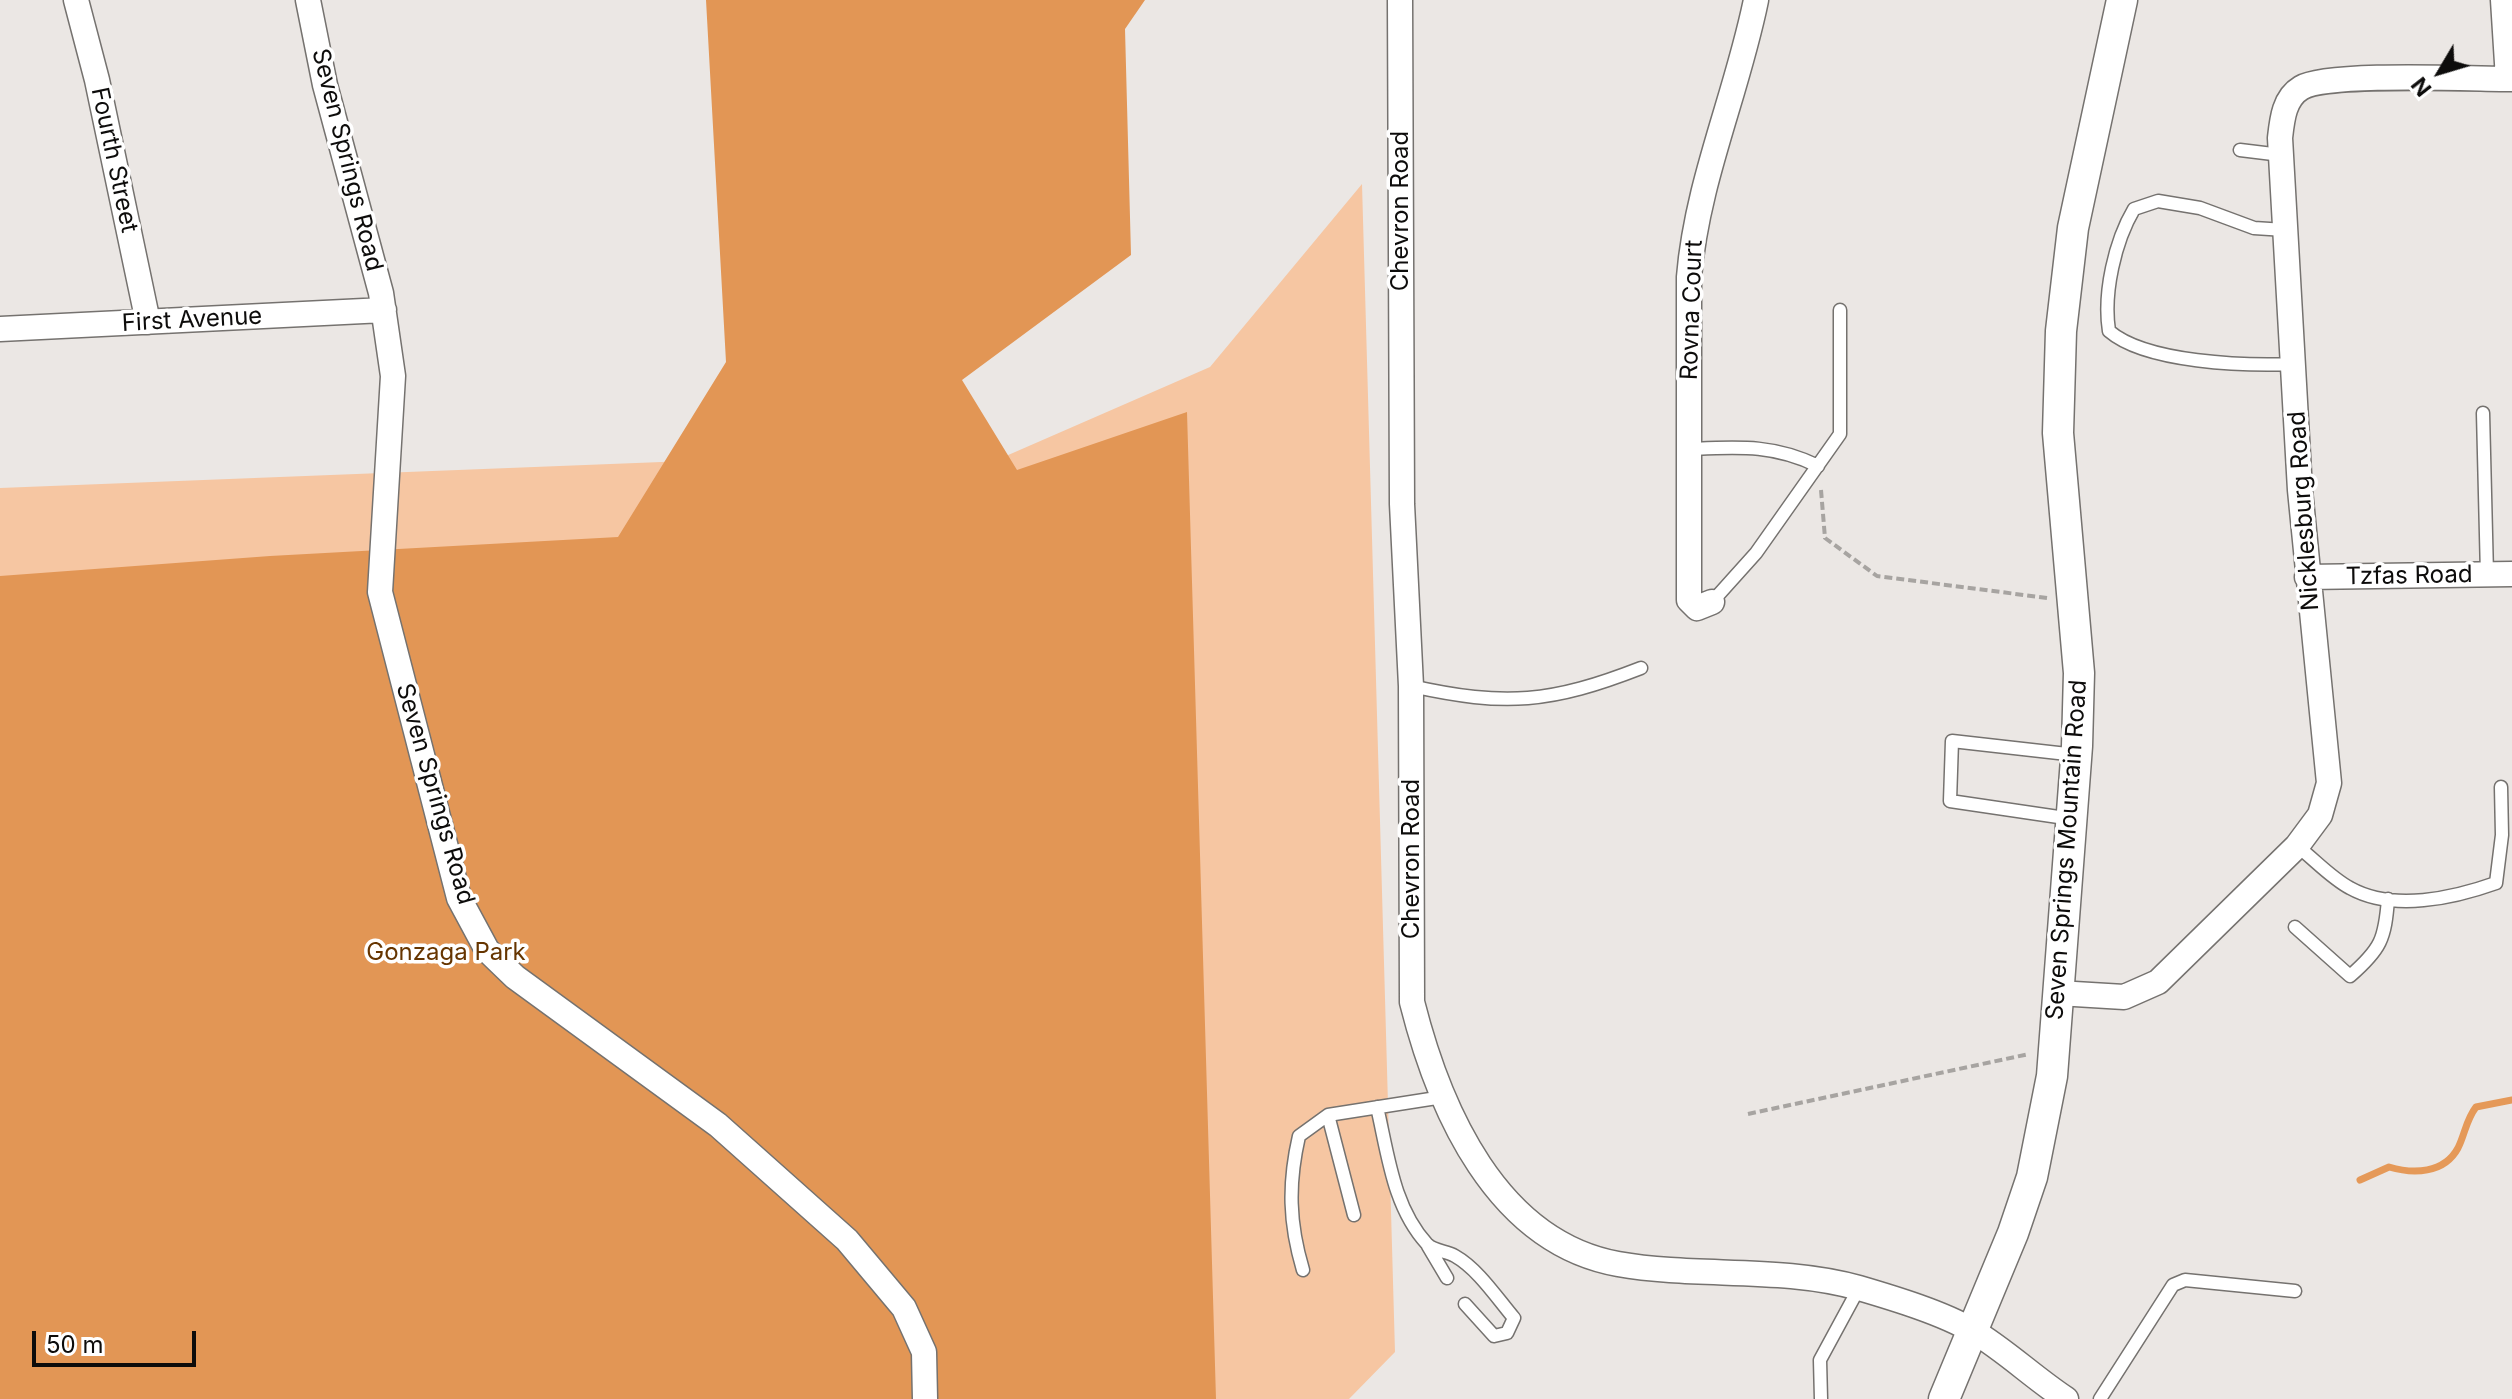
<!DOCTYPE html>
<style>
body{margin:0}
#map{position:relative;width:2512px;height:1399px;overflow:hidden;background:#ebe7e4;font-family:Inter,sans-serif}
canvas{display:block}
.north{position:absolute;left:2400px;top:32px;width:80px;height:80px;-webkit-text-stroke:6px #fff;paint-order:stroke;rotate:232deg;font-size:22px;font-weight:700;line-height:32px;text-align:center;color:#0d0c0b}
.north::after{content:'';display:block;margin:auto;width:28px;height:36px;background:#0d0c0b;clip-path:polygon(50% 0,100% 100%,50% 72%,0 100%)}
.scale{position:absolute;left:32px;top:1331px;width:164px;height:36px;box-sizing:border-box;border:4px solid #0d0c0b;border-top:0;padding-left:10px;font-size:24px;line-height:28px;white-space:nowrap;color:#0d0c0b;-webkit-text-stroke:6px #fff;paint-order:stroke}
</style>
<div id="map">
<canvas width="2512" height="1399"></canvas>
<div class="north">N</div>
<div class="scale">50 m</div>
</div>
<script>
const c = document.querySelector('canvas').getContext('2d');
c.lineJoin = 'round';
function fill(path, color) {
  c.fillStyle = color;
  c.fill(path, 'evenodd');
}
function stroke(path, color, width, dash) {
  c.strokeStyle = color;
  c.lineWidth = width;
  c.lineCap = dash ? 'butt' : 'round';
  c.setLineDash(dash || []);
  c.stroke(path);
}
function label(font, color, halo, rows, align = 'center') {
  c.font = font + ' Inter,sans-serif';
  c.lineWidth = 7;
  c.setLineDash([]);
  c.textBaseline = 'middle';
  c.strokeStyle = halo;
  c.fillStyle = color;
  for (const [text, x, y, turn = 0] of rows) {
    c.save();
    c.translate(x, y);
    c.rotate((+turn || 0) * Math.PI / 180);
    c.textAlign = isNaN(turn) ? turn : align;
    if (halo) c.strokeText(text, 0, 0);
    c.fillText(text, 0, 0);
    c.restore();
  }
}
const green = new Path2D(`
 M1362 184 1395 1352 1349 1399H0V488L687 461 701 589 1210 367Z`);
const forest = new Path2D(`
 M706 0H1145L1125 29 1131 255 962 380 1017 470 1187 412 1216 1399H0V576L270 556 618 537 726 362Z`);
const stream = new Path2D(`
 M2360 1180 2389 1167C2413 1174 2444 1174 2458 1148 2465 1134 2466 1120 2476 1107L2512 1100`);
const path = new Path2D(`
 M1821 490 1825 538 1877 576 2047 598
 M1748 1114 2029 1054`);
const service = new Path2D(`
 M2240 150 2281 155
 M2285 230 2254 228 2200 208 2158 201 2134 209C2115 241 2103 293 2109 331 2146 363 2245 366 2294 364
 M2483 413 2487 575
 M1689 449C1738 447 1773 444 1818 466
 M1712 602 1756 553 1840 434V310
 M1411 686C1506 707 1551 703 1641 668
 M2072 819 1950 801 1952 741 2076 755
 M2297 846C2314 859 2331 878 2350 888 2393 912 2454 898 2496 883L2502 835 2501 787
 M2295 927 2350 976C2381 949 2385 939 2388 899
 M1377 1107C1388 1154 1393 1207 1427 1244 1433 1251 1446 1251 1455 1256 1478 1269 1497 1298 1514 1318L1507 1333 1494 1336 1465 1304
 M1328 1115 1354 1215
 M1428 1246 1447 1278
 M1303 1270C1289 1223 1288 1184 1299 1136L1328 1115 1443 1097
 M1821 1399 1820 1360 1859 1288
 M2100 1399 2173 1285 2185 1280 2295 1291`);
const minor = new Path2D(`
 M76 0 97 80 148 322
 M308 0 325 85 381 293 393 376 380 592 459 898 487 950 515 977 718 1125 847 1240 904 1308 924 1352 925 1399
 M1400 0 1402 504 1411 686 1412 1002C1439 1109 1496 1242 1618 1264 1697 1278 1781 1266 1859 1288 1893 1298 1943 1313 1973 1331 2005 1350 2034 1378 2066 1399
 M2503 0 2508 79
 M0 329 384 310
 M2307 577 2512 574
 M1712 602 1697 608 1689 600V277C1697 181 1737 94 1756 0
 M2058 993 2124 997 2158 982 2297 846 2320 815 2329 783 2300 490 2280 138C2282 120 2284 98 2301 88 2327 72 2473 79 2512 79`);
const tertiary = new Path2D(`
 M1944 1399 2013 1233 2032 1177 2052 1076 2077 746 2079 673 2058 433 2061 331 2073 228 2122 0`);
const streetNames = [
 ["Fourth Street",114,160,78],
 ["Seven Springs Road",347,160,76],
 ["Chevron Road",1401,211,-90],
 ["Rovna Court",1692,310,-88],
 ["First Avenue",192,320,-3],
 ["Nicklesburg Road",2304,511,-94],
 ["Tzfas Road",2409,576,-1],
 ["Seven Springs Road",435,794,74],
 ["Seven Springs Mountain Road",2067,850,-86],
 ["Chevron Road",1412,859,-90]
];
const parkNames = [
 ["Gonzaga Park",446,953]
];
fill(green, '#f6c6a2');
fill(forest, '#e29655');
stroke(stream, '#e59958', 7);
stroke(service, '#75726f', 15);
stroke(minor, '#75726f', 27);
stroke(tertiary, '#75726f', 33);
stroke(path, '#a7a4a1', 4, [8, 4]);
stroke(service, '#fff', 12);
stroke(minor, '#fff', 24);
stroke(tertiary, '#fff', 30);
label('24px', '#0d0c0b', '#fff', streetNames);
label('24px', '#663500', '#fff', parkNames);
</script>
